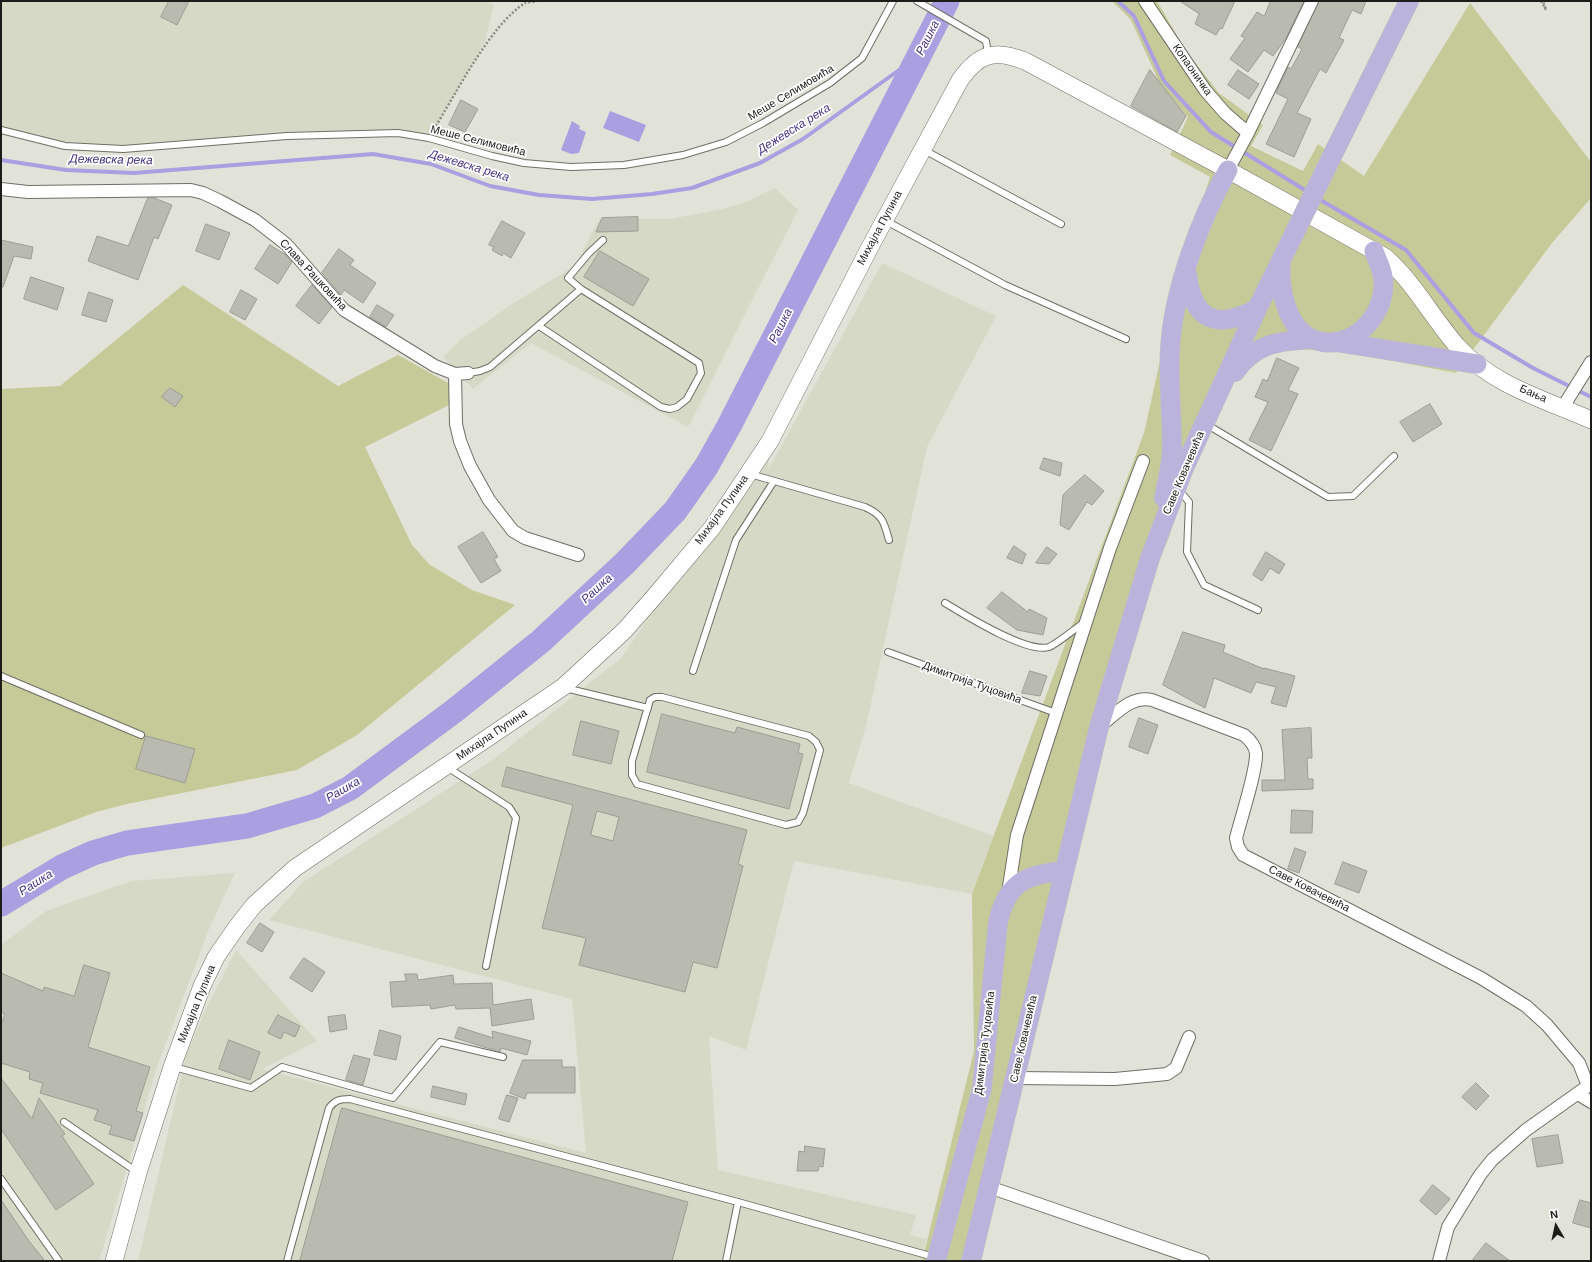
<!DOCTYPE html>
<meta charset="utf-8">
<style>
body{margin:0}
#map{position:relative;width:1592px;height:1262px;overflow:hidden;background:#e2e3d8;font-family:Helvetica,sans-serif}
canvas{display:block}
.frame{position:absolute;inset:0;border:2px solid #1c1d19;pointer-events:none}
.north{position:absolute;left:1536px;top:1206px;width:40px;height:40px;-webkit-text-stroke:3px #fff;paint-order:stroke;rotate:351deg;font-size:11px;font-weight:700;line-height:16px;text-align:center;color:#1c1d19}
.north::after{content:'';display:block;margin:auto;width:14px;height:18px;background:#1c1d19;clip-path:polygon(50% 0,100% 100%,50% 72%,0 100%)}
</style>
<div id="map">
<canvas width="1592" height="1262"></canvas>
<div class="frame"></div>
<div class="north">N</div>
</div>
<script>
const c = document.querySelector('canvas').getContext('2d');
c.lineJoin = 'round';
function fill(path, color) {
  c.fillStyle = color;
  c.fill(path, 'evenodd');
}
function stroke(path, color, width, dash) {
  c.strokeStyle = color;
  c.lineWidth = width;
  c.lineCap = dash ? 'butt' : 'round';
  c.setLineDash(dash || []);
  c.stroke(path);
}
function label(font, color, halo, rows, align = 'center') {
  c.font = font + ' Helvetica,sans-serif';
  c.lineWidth = 3.5;
  c.setLineDash([]);
  c.textBaseline = 'middle';
  c.strokeStyle = halo;
  c.fillStyle = color;
  for (const [text, x, y, turn = 0] of rows) {
    c.save();
    c.translate(x, y);
    c.rotate((+turn || 0) * Math.PI / 180);
    c.textAlign = isNaN(turn) ? turn : align;
    if (halo) c.strokeText(text, 0, 0);
    c.fillText(text, 0, 0);
    c.restore();
  }
}
const built = new Path2D(`
 M1 1H488L494 5 485 42 429 138 367 132 123 149 65 146 1 130Z
 M775 188 798 210 688 427 531 343 473 389 443 357 459 341 512 304 575 266 599 219H670L723 209 748 201Z
 M882 263 996 316 927 447 866 726 849 783 994 836 972 894 794 861 746 1050 709 1036 718 1170 916 1215 910 1235 926 1239 922 1261H138L186 1055 205 1011 236 950 317 1041 262 1069 586 1153 572 999 269 920 303 882 494 759 621 658 770 441 768 470Z
 M235 873 209 929 158 1064 99 1261H1V945L46 911 131 881Z`);
const green = new Path2D(`
 M1112 1H1157L1186 51 1219 93 1263 125 1251 146 1303 171 1318 144 1364 176 1470 3 1591 162V198L1552 243 1456 373 1347 352 1292 349 1266 352 1240 368 1189 471 1169 537 1148 587 1119 681 976 1261H922L974 1051 972 894 1144 433 1181 266 1210 177 1170 155 1188 117 1159 82 1131 20Z
 M183 285 338 386 398 355 450 384 449 405 365 447 412 545 430 565 472 590 515 605 357 735 297 770 127 804 96 812 1 848V389L60 386Z`);
const water = new Path2D(`
 M610 111 646 125 639 142 603 128Z
 M572 121 580 126 579 129 586 132 579 153 571 154 561 150Z`);
const stream = new Path2D(`
 M1118 1 1134 16 1164 81 1211 132 1308 192
 M1 160 66 170 134 173 373 154 431 164 490 186 539 195 592 199 652 194 692 188 760 163 803 139 920 55
 M1317 198 1406 250 1474 333 1533 368 1591 397`);
const river = new Path2D(`
 M1 904 62 867 93 853 127 843 247 826 315 806 350 788 454 711 541 641 625 563 675 511 706 467 729 426 947 1`);
const building = new Path2D(`
 M169 1H189L177 25 161 17Z
 M1180 1H1235L1222 29 1220 28 1216 35 1195 24 1199 14Z
 M1271 1H1304L1286 38 1273 56 1264 50 1248 72 1230 59 1245 38 1241 36 1257 12 1264 16Z
 M1319 1H1366L1361 14 1352 10 1339 38 1344 40 1326 73 1320 69 1297 113 1311 119 1294 157 1266 144 1288 99 1276 93 1288 67 1291 69 1302 49 1298 47Z
 M1150 70 1186 116 1177 132 1131 106Z
 M1238 70 1259 84 1249 99 1228 85Z
 M461 100 478 109 465 132 449 125Z
 M148 198H154L172 205 158 239 154 237 138 280 88 261 97 236 128 246Z
 M638 217V231L596 232 602 218Z
 M502 221 525 233 511 258 503 253 502 256 492 250 494 247 489 245Z
 M206 224 230 233 219 260 196 251Z
 M1 240 33 247 31 259 14 256 3 287H1Z
 M270 245 286 255 292 262 278 284 255 269Z
 M339 249 354 260 350 265 376 283 363 303 344 290 341 295 322 273Z
 M600 251 649 279 633 306 584 277Z
 M31 277 64 288 57 310 24 299Z
 M312 285 332 307 319 324 296 306Z
 M241 290 257 299 245 320 230 312Z
 M89 292 113 300 106 322 82 315Z
 M377 305 394 315 386 327 370 317Z
 M1277 358 1299 368 1288 390 1298 394 1271 451 1249 440 1268 402 1255 397 1263 379 1267 381Z
 M170 388 183 396 175 407 162 397Z
 M1430 404 1442 424 1413 442 1400 422Z
 M1044 458 1062 463 1060 476 1040 469Z
 M1085 475 1104 491 1092 505 1087 502 1069 530 1060 525 1063 495Z
 M483 532 498 557 494 559 501 571 481 583 458 547Z
 M1014 546 1026 554 1022 564 1007 558Z
 M1047 547 1057 554 1049 564 1036 563Z
 M1266 552 1285 564 1279 574 1270 568 1262 581 1253 575Z
 M1002 592 1028 612 1029 609 1047 618 1043 635 1017 630 987 608Z
 M1183 632 1225 645 1223 652 1264 669V668L1295 676 1286 707 1271 703 1276 687 1256 682 1251 693 1214 678 1205 708 1163 685Z
 M1030 671 1047 676 1040 696 1022 693Z
 M662 714 735 733 737 727 800 744 798 753 803 754 789 809 647 772Z
 M1139 718 1158 725 1148 754 1129 747Z
 M581 721 619 731 611 764 573 755Z
 M1311 728 1312 758H1307L1308 779H1313V789L1262 791V780H1285L1282 730Z
 M146 736 195 749 185 783 136 769Z
 M507 767 747 830 738 864 743 866 717 968 693 962 685 992 579 965 586 938 542 928 573 805 502 786ZM597 811 619 817 613 841 591 835Z
 M1292 810 1313 811 1312 833H1291Z
 M1295 848 1306 852 1299 873 1288 869Z
 M1343 862 1367 871 1359 893 1335 884Z
 M260 923 274 932 262 952 247 943Z
 M304 958 325 972 312 992 290 978Z
 M84 965 110 973 88 1047 150 1067 136 1111 143 1113 134 1141 109 1134 112 1126 94 1120 98 1110 40 1093 43 1083 29 1079 30 1072 1 1063V1025L5 1014 1 1012V973L43 991 44 987 74 996Z
 M405 974H417L418 980 453 975 454 984 492 983 493 1005 531 999 534 1019 492 1026 490 1008 456 1009 455 1005 431 1009 430 1005 392 1007 390 982 406 981Z
 M278 1015 300 1026 295 1037 284 1032 281 1039 268 1033Z
 M345 1015 347 1029 330 1032 328 1017Z
 M459 1027 493 1038 492 1031 531 1041 527 1055 501 1048 500 1052 455 1038Z
 M380 1030 401 1036 396 1060 374 1055Z
 M229 1040 260 1052 250 1080 219 1069Z
 M354 1055 370 1059 363 1085 346 1080Z
 M523 1060H562V1067H575V1093H527L525 1099 510 1093Z
 M1 1078 32 1119 39 1098 65 1134 62 1136 94 1184 56 1210 1 1129Z
 M1476 1083 1489 1096 1476 1110 1462 1097Z
 M433 1086 467 1094 465 1105 431 1097Z
 M507 1095 518 1098 509 1122 499 1119Z
 M342 1108 688 1202 672 1261H300Z
 M1558 1135 1563 1163 1537 1167 1532 1139Z
 M805 1146 825 1149 823 1167 819 1166 818 1171H797L799 1151 804 1152Z
 M1433 1185 1450 1199 1436 1215 1420 1201Z
 M1 1200 29 1241 45 1261H1Z
 M1580 1200 1591 1203V1228L1573 1223Z
 M1486 1243 1510 1261H1472Z`);
const path = new Path2D(`
 M1541 1 1546 10 1543 1
 M434 129C456 94 490 25 525 3 528 2 533 2 537 1`);
const lane = new Path2D(`
 M917 1 986 41 988 54
 M1 130 65 146 123 149 287 136 398 133 429 138 492 156 524 163 571 167 624 165 683 155 726 142 763 123 830 83 862 58 893 1
 M924 150 1061 224
 M886 221 1005 285 1126 339
 M581 289 568 278 589 253 603 240
 M468 373 480 371 490 367 581 289 699 363 701 373 687 399 677 407 670 409 661 407 539 326
 M1206 424 1328 497 1353 496 1394 456
 M750 474 865 507C883 515 884 522 889 540
 M1179 490 1189 502 1187 552 1204 585 1258 610
 M945 603C965 615 1027 654 1049 647 1057 644 1077 627 1085 622
 M888 652 1056 713
 M693 671 736 540 774 481
 M1 676 141 735
 M565 688 648 708
 M655 697H662L809 736 816 742 820 750 803 813 798 822 786 825 637 784 632 775V761L650 700Z
 M447 767 509 807 516 818 486 966
 M174 1067 251 1088 282 1067 393 1098 440 1042 503 1057
 M64 1122 137 1172
 M1 1179 59 1261
 M287 1261 329 1108C335 1100 340 1099 350 1099L738 1202 934 1257
 M726 1261 738 1202`);
const street = new Path2D(`
 M1145 1 1205 90 1225 113 1248 133 1228 170
 M1248 133 1312 1
 M1 189 28 192 191 190 203 193 220 201 255 220 286 244 344 310 435 366 455 374 468 373
 M455 374 456 424 460 441 470 466 489 500 513 531 525 538 578 555
 M1563 407 1591 362
 M1100 726C1116 714 1131 695 1152 700L1244 735C1249 739 1255 745 1256 753 1257 770 1241 818 1236 838L1238 847 1243 855 1481 978 1526 1006 1547 1025 1579 1063 1588 1086 1526 1130 1492 1160 1480 1175 1448 1227 1439 1261
 M1008 893 1017 835 1110 548 1143 461
 M1014 1078 1115 1079 1167 1074 1176 1068 1189 1037
 M1578 1094 1591 1102
 M989 1187 1203 1261`);
const secondary = new Path2D(`
 M114 1261 138 1173 172 1067 202 986 216 957 236 928 254 905 295 868 563 687 625 630 654 597 712 528 770 441 870 247 960 80C979 53 995 49 1025 61L1228 170 1385 257C1414 282 1433 319 1458 347 1492 385 1546 400 1591 420`);
const primary = new Path2D(`
 M1336 148 1409 1
 M1281 263C1279 292 1288 337 1323 342 1358 347 1388 310 1383 277 1382 268 1377 260 1374 251
 M1187 274C1193 321 1216 330 1257 309
 M1337 342 1477 364
 M1235 372C1255 343 1279 341 1312 339
 M1164 498C1167 481 1172 463 1172 446 1172 414 1168 381 1170 349 1173 292 1200 219 1228 170
 M936 1261 982 1088 998 922C1007 883 1025 874 1064 871
 M971 1261 1099 727 1150 558 1184 468 1257 309 1296 230`);
const primaryBridge = new Path2D(`
 M1296 230 1336 148`);
const streetNames = [
 ["Копаоничка",1192,70,55],
 ["Меше Селимовића",791,93,-31],
 ["Меше Селимовића",478,141,14],
 ["Михајла Пупина",880,228,-62],
 ["Слава Рашковића",313,275,47],
 ["Бања",1533,394,24],
 ["Саве Ковачевића",1184,473,-67],
 ["Михајла Пупина",722,510,-54],
 ["Димитрија Туцовића",972,683,20],
 ["Михајла Пупина",492,735,-34],
 ["Саве Ковачевића",1309,889,27],
 ["Михајла Пупина",197,1004,-68],
 ["Саве Ковачевића",1024,1039,-77],
 ["Димитрија Туцовића",985,1043,-83]
];
const waterNames = [
 ["Рашка",928,38,-63],
 ["Дежевска река",794,129,-32],
 ["Дежевска река",111,160,1],
 ["Дежевска река",469,166,17],
 ["Рашка",781,326,-63],
 ["Рашка",597,589,-43],
 ["Рашка",343,790,-30],
 ["Рашка",36,883,-32]
];
fill(built, '#d7d9c7');
fill(green, '#c6ca98');
fill(water, '#a99fe1');
stroke(stream, '#a99fe1', 4);
stroke(river, '#a99fe1', 25);
fill(building, '#babbb0');
stroke(building, '#9c9d93', 1);
stroke(lane, '#6e6f66', 8);
stroke(street, '#6e6f66', 14);
stroke(secondary, '#6e6f66', 18);
stroke(primary, '#bfc0bf', 20);
stroke(path, '#8a8b83', 2.5, [2, 2]);
stroke(lane, '#fff', 6);
stroke(street, '#fff', 12);
stroke(secondary, '#fff', 17);
stroke(primary, '#bab3dc', 19);
stroke(primaryBridge, '#bfc0bf', 20, []);
stroke(primaryBridge, '#bab3dc', 19);
label('11px', '#1c1d19', '#fff', streetNames);
label('italic 12px', '#463280', '#fff', waterNames);
</script>
